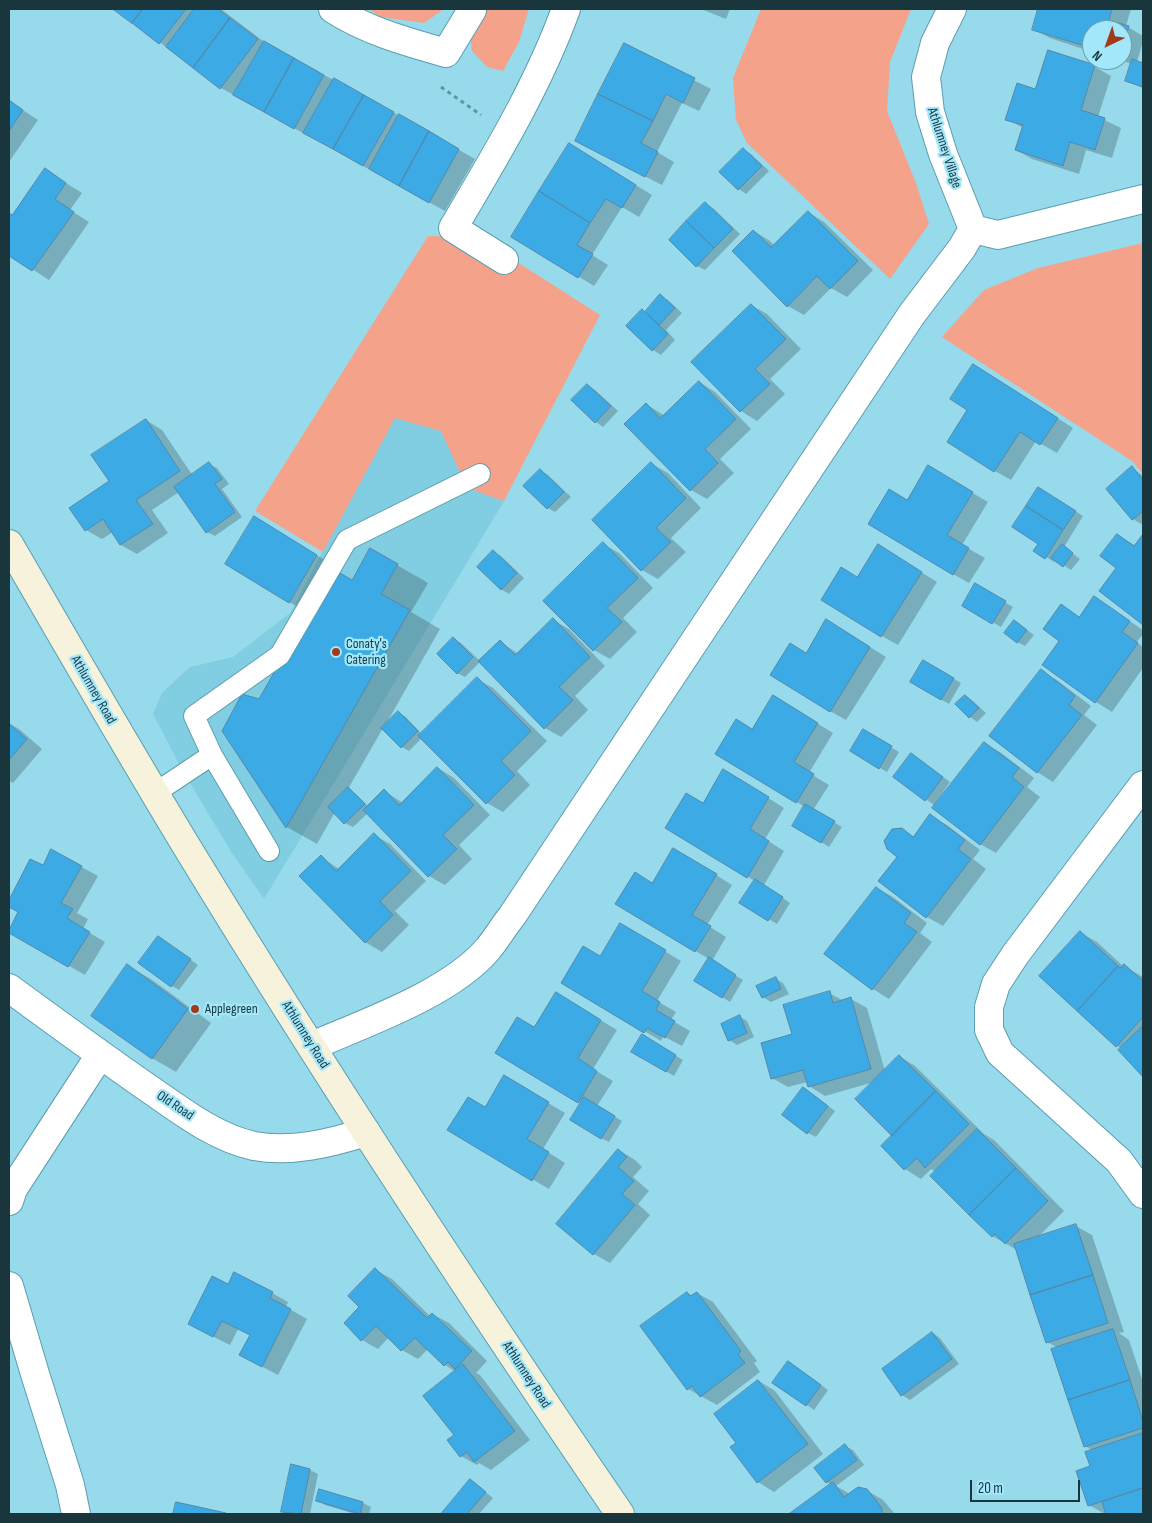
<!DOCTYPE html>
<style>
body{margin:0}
#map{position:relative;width:1152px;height:1523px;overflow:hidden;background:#96daec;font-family:"Sofia Sans Condensed",sans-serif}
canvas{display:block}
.frame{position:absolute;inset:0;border:10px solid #1a363d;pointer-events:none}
.north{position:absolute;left:1082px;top:20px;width:50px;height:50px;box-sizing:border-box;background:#a3e7fa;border:1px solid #6ca0ae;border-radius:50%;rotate:222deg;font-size:14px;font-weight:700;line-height:20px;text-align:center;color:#1a363d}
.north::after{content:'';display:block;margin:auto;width:18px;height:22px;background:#a13a1b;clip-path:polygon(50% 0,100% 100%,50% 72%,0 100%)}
.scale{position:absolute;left:970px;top:1480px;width:110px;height:22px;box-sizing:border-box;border:2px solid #1a363d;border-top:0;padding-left:6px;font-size:15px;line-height:18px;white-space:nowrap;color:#1a363d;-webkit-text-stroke:4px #a3e7fa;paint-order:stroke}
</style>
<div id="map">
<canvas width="1152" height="1523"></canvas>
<div class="frame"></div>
<div class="north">N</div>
<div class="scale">20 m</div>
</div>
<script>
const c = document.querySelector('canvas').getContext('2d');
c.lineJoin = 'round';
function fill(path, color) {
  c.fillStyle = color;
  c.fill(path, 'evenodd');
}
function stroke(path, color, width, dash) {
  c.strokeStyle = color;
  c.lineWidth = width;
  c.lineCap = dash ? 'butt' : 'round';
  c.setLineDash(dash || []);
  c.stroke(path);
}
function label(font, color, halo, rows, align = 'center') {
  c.font = font + ' "Sofia Sans Condensed",sans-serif';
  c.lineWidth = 4.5;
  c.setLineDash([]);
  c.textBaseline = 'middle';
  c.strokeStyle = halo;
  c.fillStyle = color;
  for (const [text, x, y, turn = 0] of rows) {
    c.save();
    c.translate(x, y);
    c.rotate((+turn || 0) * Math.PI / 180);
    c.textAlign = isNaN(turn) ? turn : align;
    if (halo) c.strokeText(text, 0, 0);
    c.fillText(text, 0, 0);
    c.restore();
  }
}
const built = new Path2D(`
 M394 417 441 431 467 487 504 501 264 899 232 853 184 773 153 714 162 693 190 667 233 657 290 613Z`);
const green = new Path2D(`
 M369 9H444L424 23 381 17Z
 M474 9H529L519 42 503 71 487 67 472 51 469 27Z
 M761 9H911L890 62 887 111 916 183 929 224 890 279 747 143 736 120 733 78Z
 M428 236 478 237 600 315 504 501 467 488 441 431 395 418 323 552 255 511Z
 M1143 243V474L1132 461 942 337 984 290 1038 268Z`);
const shadow = new Path2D(`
 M115 9H221L267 44 400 116 475 159 445 211 221 88Z
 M701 9H730L726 19Z
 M1040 9H1131L1126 26 1143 36V41L1137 62 1143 64V88L1126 81 1132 64 1119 60H1122V30H1092V52L1050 38 1033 29Z
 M624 44 711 89 699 111 682 103 657 152 674 162 662 185 593 150Z
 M1049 51 1095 67 1111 76 1098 117 1121 128 1112 158 1086 150 1079 174 1032 159 1016 150 1023 128 1007 119 1036 90Z
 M9 101 38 120 9 162Z
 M743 149 751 154 769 171 746 194 739 189Z
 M585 154 652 195 639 217 622 207 592 255 608 265 594 286 512 236Z
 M45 170 82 193 70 210 89 222 49 280 9 254V213L13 216Z
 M705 203 713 208 740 234 705 270 697 266Z
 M808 212 824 222 873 270 847 297 831 288 804 315 788 306 754 231 770 241 775 246Z
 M660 296 668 300 682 313 666 330 675 340 661 355 653 350 628 326 646 312Z
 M751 305 767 314 801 349 770 379 785 394 757 421 741 411 693 362Z
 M989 374 1073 428 1057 453 1036 441 1011 480 995 471Z
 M699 382 715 392 751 429 720 459 734 473 707 499 691 490 646 404 665 416Z
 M587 385 595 390 618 411 603 427 596 422Z
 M146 420 162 430 193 476 209 464 217 468 229 484 222 489 242 517 215 536 207 532 179 492 152 510 168 533 137 554 121 545 113 532 102 539 86 530 111 482Z
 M652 464 668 473 701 508 671 538 686 552 658 579 642 570Z
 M1132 468 1143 476V522L1141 524 1133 519 1107 489Z
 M540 470 548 475 571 497 555 512 548 508Z
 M944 476 988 502 962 545 985 558 969 583 953 574 907 501Z
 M1046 493 1083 516 1064 547 1080 559 1071 570 1056 560 1054 562 1035 550 1039 544Z
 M270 527 333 565 305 611 289 602Z
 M1117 535 1136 546 1143 536V623L1100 591 1117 567Z
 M603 544 619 553 653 588 623 618 637 632 610 659 594 650Z
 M371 550 428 583 411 612 440 629 386 724 398 712 406 717 422 734 477 679 493 688 547 741 517 771 530 785 503 812 487 803 422 738 409 751 402 747 383 728 348 789 356 794 368 806 384 791 403 803 438 768 454 778 490 815 459 845 472 859 445 885 429 876 368 813 353 827 345 823 335 812 317 844 287 827 224 730 259 700 352 581Z
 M494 552 501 556 524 578 509 594 501 589Z
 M894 555 937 582 898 645 882 636 858 578Z
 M975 585 1013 607 1001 627 963 606Z
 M1095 598 1143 630V634L1137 642 1143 647V668L1112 712 1096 702 1044 665 1061 641V606L1081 618Z
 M553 620 569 629 605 666 575 696 588 710 561 737 545 728 480 662 465 677 457 673 454 639 461 643 480 661 500 642 519 654Z
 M1015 621 1034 635 1025 646 1017 642Z
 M843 630 886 657 846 720 830 711 807 654Z
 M924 661 961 683 949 704 911 682Z
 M1041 671 1057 680 1091 706 1084 715 1097 725 1053 782 1037 772Z
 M966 696 973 701 986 713 977 722 970 717Z
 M789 706 833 733 809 773 829 785 813 810 842 827 829 847 793 825 805 807 717 753Z
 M9 723 19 729 42 749 13 783 9 781Z
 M864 731 899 752 887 772 851 751Z
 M984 743 1000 752 1034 778 1027 787 1040 797 996 853 980 844Z
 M919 759 950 782 934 805 895 777Z
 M740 780 784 808 765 839 784 851 764 885 790 903 777 924 741 902 755 881 667 828Z
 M931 816 947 825 980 850 973 859 986 869 943 926 927 917 899 856 901 829 915 837Z
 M374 835 390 844 426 881 395 911 409 925 382 952 365 942 321 857 339 869Z
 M52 851 98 876 77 913 88 919 83 929 105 942 85 975 9 932 20 912 9 906V902L31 860 43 867Z
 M689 858 732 885 707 925 726 937 712 961 743 980 730 1002 696 981 709 959 617 904 652 884Z
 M877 888 893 897 927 923 920 933 932 942 889 999 873 989 826 954Z
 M621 925 681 961 657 1001 676 1012 671 1020 690 1031 682 1046 663 1036 661 1041 562 982 601 958Z
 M1081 933 1097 942 1124 967V966L1143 977V1075L1120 1050 1121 1048 1117 1046Z
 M159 937 198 965 179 990 172 986Z
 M128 966 151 979 211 1023 176 1072 152 1058Z
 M776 979 783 983 789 994 771 1002 763 997Z
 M829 993 844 1001 851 999 867 1008 885 1071 899 1056 915 1066 984 1134 994 1140 1064 1211 1036 1239 1076 1226 1092 1235 1124 1332 1119 1333 1129 1340 1143 1382V1514H1105L1089 1505 1093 1451 1085 1446 1058 1348 1047 1342 1017 1250 992 1236 936 1172 931 1169 921 1179 905 1169 882 1146 893 1136 874 1082 825 1096 809 1086 807 1082 788 1087 772 1078 794 1035Z
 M572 1003 617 1030 593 1069 613 1081 597 1106 622 1121 609 1142 601 1138 582 1104 497 1052Z
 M740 1017 747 1021 754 1037 737 1045 729 1040Z
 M643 1036 683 1060 674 1076 633 1052Z
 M504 1077 565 1113 543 1149 565 1163 549 1189 449 1130 485 1109Z
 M811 1093 835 1111 816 1137 808 1133Z
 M619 1150 635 1160 642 1167 633 1177 649 1191 638 1204 650 1215 610 1263 594 1254Z
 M376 1270 392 1279 430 1316 432 1314 449 1323 487 1361 476 1373 480 1375 530 1440 491 1470 479 1463 477 1465 461 1456 456 1436V1372L445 1365 428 1349 418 1359 402 1350 389 1337 378 1349 362 1340 360 1307Z
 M229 1285 272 1293 288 1302 286 1307 307 1319 278 1375 257 1364 251 1335 238 1329 230 1345 206 1333Z
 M687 1293 692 1296 697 1293 713 1302 757 1361 754 1363 760 1372 717 1405 688 1389Z
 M933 1333 940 1338 959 1364 910 1400 902 1395 883 1369Z
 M796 1367 828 1390 814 1410 807 1405Z
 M759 1381 775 1391 823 1454 774 1492 758 1482 732 1447 738 1443Z
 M845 1446 853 1450 864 1465 836 1486 850 1494 866 1490 883 1500 895 1514H792L831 1485 827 1482 816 1468Z
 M292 1465 310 1470 318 1474 310 1514H287L282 1512Z
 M471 1481 493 1498 479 1514H443Z
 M320 1490 363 1503 371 1507 369 1514H355L325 1505 317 1500Z`);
const building = new Path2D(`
 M113 9H143L132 23Z
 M143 9H186L159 44 132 23Z
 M194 9H218L230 18 193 68 166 47Z
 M1038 9H1112L1109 20 1129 26 1122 49V30H1092V48L1032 30Z
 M230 18 258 39 220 89 193 68Z
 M264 41 294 58 264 112 233 95Z
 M624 43 695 78 683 103 666 94 653 121 598 94Z
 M1048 50 1095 65 1081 110 1105 118 1095 150 1070 142 1063 166 1015 150 1023 125 1005 120 1017 83 1035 89Z
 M294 58 324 75 294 129 264 112Z
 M1132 59 1143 63V87L1125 81Z
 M334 78 364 95 333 149 303 133Z
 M598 94 653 121 641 143 658 152 645 177 575 141Z
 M364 95 394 112 363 166 333 149Z
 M9 100 23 110 9 131Z
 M399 114 429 131 399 186 369 169Z
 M429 131 459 149 429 203 399 186Z
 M569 143 636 185 622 208 606 199 590 223 539 191Z
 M743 148 762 166 738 190 719 172Z
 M45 168 66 183 55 199 74 212 32 271 9 256V213L12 215Z
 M539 191 590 223 577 245 593 254 578 278 511 237Z
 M705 202 733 229 714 248 686 221Z
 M808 211 858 261 830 289 817 276 787 307 732 251 753 230 771 247Z
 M686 221 714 248 696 267 669 240Z
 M660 294 675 308 659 325 645 312Z
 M751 304 786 339 755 369 770 384 740 412 691 362Z
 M642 309 668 334 652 351 626 326Z
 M973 364 1058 418 1040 445 1020 432 994 472 947 442 967 410 950 399Z
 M699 381 736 419 705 449 718 463 690 491 624 424 646 403 660 418Z
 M587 384 611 406 595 423 571 400Z
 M146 419 180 471 136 500 153 524 120 545 103 519 85 531 69 508 109 481 91 455Z
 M209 462 222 479 215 484 235 512 206 533 174 487Z
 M651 462 686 498 656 528 671 542 641 571 592 520Z
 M928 465 973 492 947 535 969 548 953 575 868 524 889 489 907 500Z
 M1132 466 1143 480V511L1132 520 1106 489Z
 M540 469 564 492 547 509 523 486Z
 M1038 487 1076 511 1063 530 1026 506Z
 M1026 506 1063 530 1045 559 1033 551 1038 544 1012 527Z
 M254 516 317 555 289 603 225 564Z
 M1117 534 1134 546 1143 534V625L1099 591 1116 568 1100 556Z
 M603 542 638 578 607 608 622 622 593 651 543 601Z
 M878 544 922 572 881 637 821 600 841 567 857 577Z
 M1062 544 1073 553 1063 567 1051 558Z
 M370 548 398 564 381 594 410 610 286 828 222 731 242 694 259 699 333 569 352 580Z
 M493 550 517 573 501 590 477 567Z
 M975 583 1006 601 992 624 962 606Z
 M1094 596 1130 621 1122 632 1138 643 1095 703 1042 665 1059 641 1043 629 1061 604 1079 617Z
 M553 618 590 657 559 687 573 700 544 729 478 661 500 640 515 655Z
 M826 619 870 647 830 712 770 675 790 643 806 653Z
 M1014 620 1027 630 1017 643 1004 633Z
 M453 637 473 657 457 674 437 654Z
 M923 660 954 678 941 700 910 682Z
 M1041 669 1075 696 1069 705 1082 715 1037 773 989 736Z
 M477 677 531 731 501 761 515 775 486 804 418 736Z
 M773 695 818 723 794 762 814 774 796 803 715 754 736 719 752 729Z
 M965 695 979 708 969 718 955 704Z
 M398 711 418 731 401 748 381 728Z
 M9 724 27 739 9 760Z
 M863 729 892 746 879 769 850 751Z
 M984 742 1019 768 1012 777 1024 787 980 845 932 808Z
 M911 753 943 777 925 801 893 777Z
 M437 767 474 805 443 835 457 849 428 877 363 810 384 789 399 805Z
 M723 769 769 797 750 829 769 841 747 878 665 828 686 793 703 803Z
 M348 787 365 804 344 824 328 807Z
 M805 804 835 821 821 843 792 826Z
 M930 814 965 840 958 849 971 859 926 918 878 881 897 857 887 849 884 841 892 829 902 828 913 837Z
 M374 833 411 871 380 901 393 915 365 943 299 876 321 855 336 871Z
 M673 848 717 874 692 915 711 926 695 952 615 904 635 872 652 883Z
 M51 849 82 866 61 903 73 909 67 918 90 932 68 967 9 933V930L18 912 9 907V900L30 859 43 865Z
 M755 879 783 897 768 921 739 903Z
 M876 887 911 913 904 923 917 932 872 990 824 954Z
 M620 923 666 950 642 991 660 1002 656 1010 675 1021 665 1038 647 1028 644 1033 561 983 583 946 600 956Z
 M1080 931 1118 966 1077 1011 1039 976Z
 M158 936 191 959 171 987 138 963Z
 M709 957 736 975 722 998 694 981Z
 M127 964 188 1009 152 1059 91 1016Z
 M1124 964 1143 981V1017L1116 1047 1077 1011 1118 966 1121 968Z
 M776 977 781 989 762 998 756 986Z
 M830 991 833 1003 851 997 871 1069 808 1087 803 1070 771 1079 761 1043 792 1034 783 1005Z
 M556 992 601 1020 578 1058 597 1071 578 1103 495 1053 517 1017 534 1027Z
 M740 1015 747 1033 728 1041 721 1024Z
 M1143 1026V1077L1118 1050Z
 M642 1034 676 1055 666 1072 631 1052Z
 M899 1055 936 1091 892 1136 855 1099Z
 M504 1075 549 1102 527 1139 549 1152 532 1181 447 1130 468 1097 485 1107Z
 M803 1087 828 1106 807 1134 782 1115Z
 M936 1091 969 1124 925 1168 917 1158 904 1170 881 1146Z
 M584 1097 615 1116 601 1139 570 1120Z
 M977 1129 1016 1168 969 1215 930 1176Z
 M618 1149 627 1157 618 1167 634 1181 622 1194 635 1205 593 1255 556 1224Z
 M1016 1168 1048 1201 1005 1244 995 1234 992 1237 969 1215Z
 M1076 1224 1093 1275 1030 1295 1014 1244Z
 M375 1268 427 1318 432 1313 472 1351 455 1369 448 1362 444 1366 415 1338 401 1351 376 1326 361 1341 344 1323 359 1307 348 1296Z
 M234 1272 273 1292 270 1298 291 1309 262 1367 239 1355 250 1335 222 1321 213 1337 188 1324 212 1276 228 1284Z
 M1093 1275 1108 1323 1046 1343 1030 1295Z
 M687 1292 690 1296 697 1292 741 1351 738 1354 745 1363 700 1397 692 1386 687 1390 640 1326Z
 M1113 1329 1130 1380 1068 1400 1051 1349Z
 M932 1332 952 1359 901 1396 882 1369Z
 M788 1361 821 1385 806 1406 772 1383Z
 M463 1364 515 1431 474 1462 467 1452 460 1457 447 1440 454 1435 423 1396Z
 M758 1380 808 1444 757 1483 730 1447 736 1443 714 1414Z
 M1130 1380 1143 1421V1428L1084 1447 1068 1400Z
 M1143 1433V1488L1088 1506 1076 1471 1090 1466 1085 1452Z
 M845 1444 857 1460 826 1483 814 1468Z
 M291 1464 310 1469 301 1514 281 1512Z
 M470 1479 486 1492 467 1514H441Z
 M833 1482 844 1497 858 1487 867 1489 882 1508V1514H789Z
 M1143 1488V1514H1106L1102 1502Z
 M319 1489 363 1502 360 1514 316 1501Z
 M176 1502 226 1513V1514H173Z`);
const path = new Path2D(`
 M441 87 481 115`);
const service = new Path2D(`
 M155 793 212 755
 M269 851 212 755 194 716 280 655 347 540 480 474`);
const minor = new Path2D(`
 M333 9C367 31 407 42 446 53L472 10
 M952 9 935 43 926 77 930 112 943 154 973 229
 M504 260 453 228C495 157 538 86 566 9
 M1143 785 1015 955 996 984 989 1007V1030L1000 1053 1119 1161 1143 1194
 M9 988C54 1021 99 1054 145 1086 179 1109 213 1137 254 1146 291 1153 331 1143 366 1132
 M312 1046C365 1023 449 994 487 950 496 940 503 927 512 916L912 314 962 248 973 229 998 235 1143 199
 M9 1201 13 1189 100 1055
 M9 1286 35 1374 70 1485 76 1514`);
const secondary = new Path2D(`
 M9 544C69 647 128 750 190 852 327 1077 472 1297 620 1514`);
const markers = [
 [336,652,5,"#a13a1b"],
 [195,1009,5,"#a13a1b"]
];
const streetNames = [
 ["Athlumney Village",944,148,72],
 ["Athlumney Road",93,690,60],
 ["Athlumney Road",305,1035,58],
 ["Old Road",175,1106,34],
 ["Athlumney Road",526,1375,57]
];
const poiNames = [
 ["Conaty's",346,644],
 ["Catering",346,660],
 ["Applegreen",205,1009]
];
fill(built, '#81cde1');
fill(green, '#f5a28a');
fill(shadow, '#0003');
fill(building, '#3baae5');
stroke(building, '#5588a8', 1);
stroke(service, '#5b9eb0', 22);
stroke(minor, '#5b9eb0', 30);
stroke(secondary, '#5b9eb0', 30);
stroke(path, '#6194a2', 3, [4, 4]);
stroke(service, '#fff', 20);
stroke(minor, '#fff', 28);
stroke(secondary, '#f7f2db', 28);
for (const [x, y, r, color] of markers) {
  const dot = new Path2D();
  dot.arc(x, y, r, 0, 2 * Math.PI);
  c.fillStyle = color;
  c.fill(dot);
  stroke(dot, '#a3e7fa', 2);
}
label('14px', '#1a363d', '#a3e7fa', streetNames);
label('14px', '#1a363d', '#a3e7fa', poiNames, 'left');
</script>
